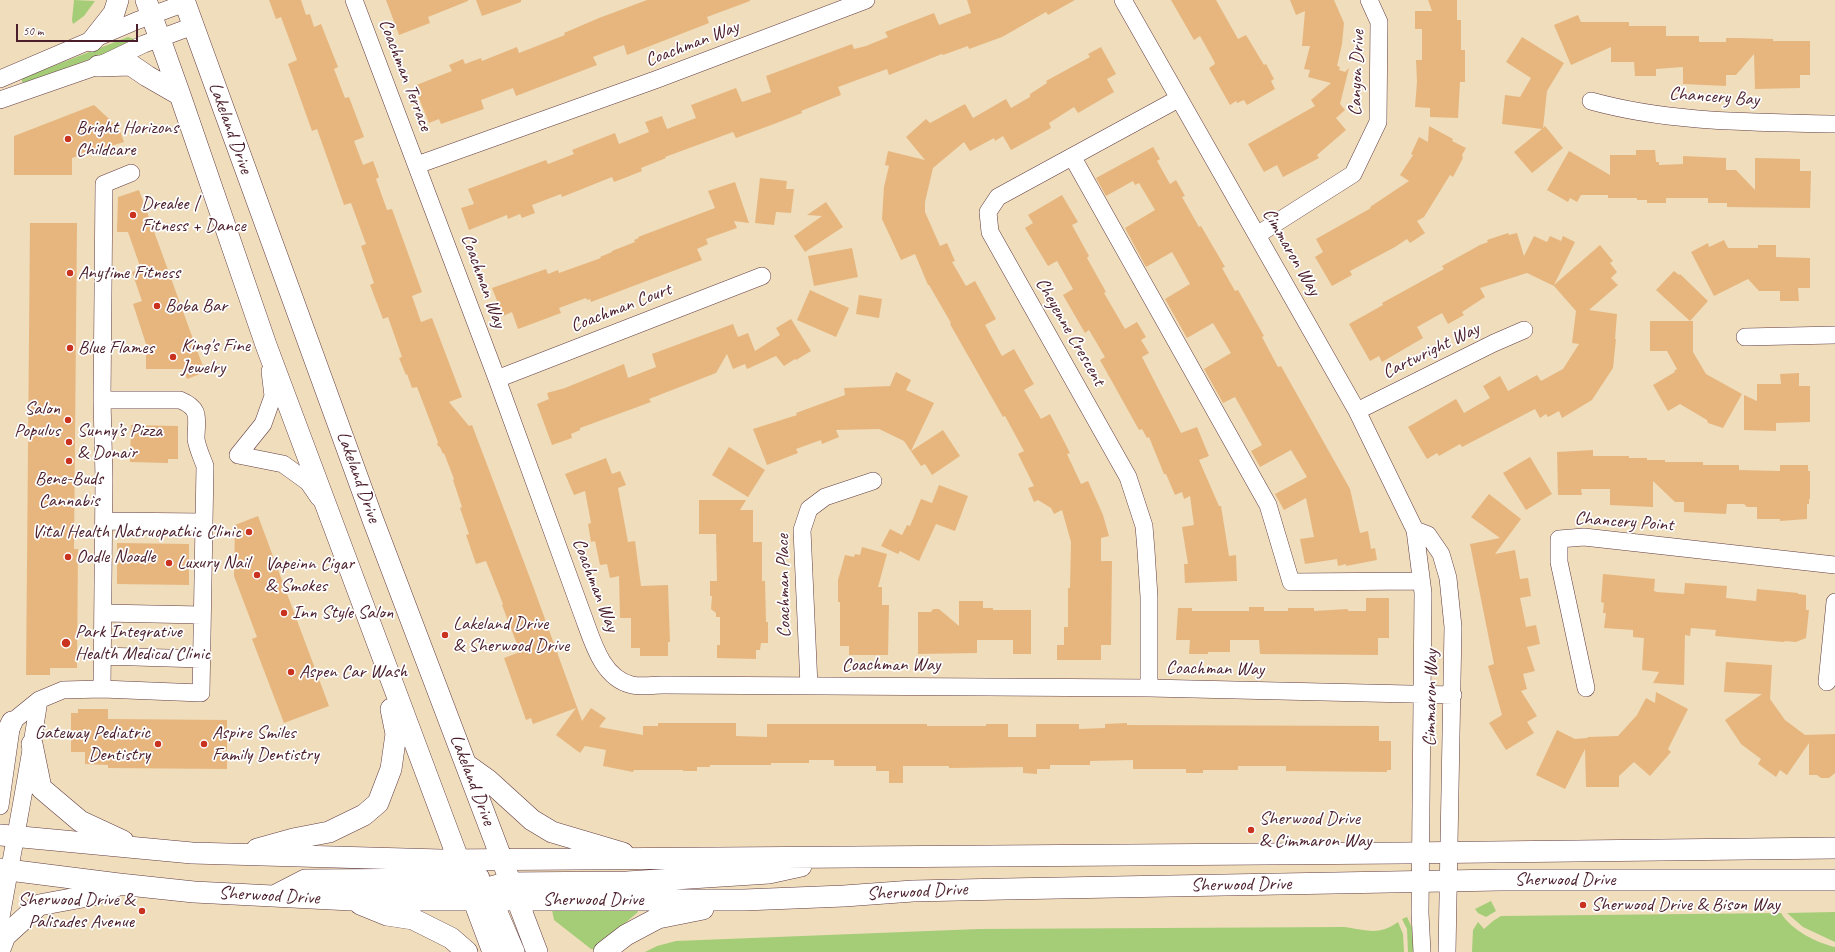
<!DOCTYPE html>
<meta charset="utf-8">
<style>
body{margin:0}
#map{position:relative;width:1835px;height:952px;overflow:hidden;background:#efddbb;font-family:Caveat,sans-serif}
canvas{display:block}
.scale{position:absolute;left:16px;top:24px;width:122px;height:18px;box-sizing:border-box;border:2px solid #4a1f2b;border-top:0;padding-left:5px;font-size:12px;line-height:14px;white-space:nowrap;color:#4a1f2b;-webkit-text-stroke:3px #fff;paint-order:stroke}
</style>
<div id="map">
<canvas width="1835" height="952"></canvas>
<div class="scale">50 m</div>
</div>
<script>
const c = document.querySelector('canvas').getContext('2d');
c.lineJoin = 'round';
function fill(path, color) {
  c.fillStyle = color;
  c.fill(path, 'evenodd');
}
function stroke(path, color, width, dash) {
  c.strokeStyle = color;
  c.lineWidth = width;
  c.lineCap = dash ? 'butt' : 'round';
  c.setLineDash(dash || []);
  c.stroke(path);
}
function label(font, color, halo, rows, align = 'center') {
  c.font = font + ' Caveat,sans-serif';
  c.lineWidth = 3.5;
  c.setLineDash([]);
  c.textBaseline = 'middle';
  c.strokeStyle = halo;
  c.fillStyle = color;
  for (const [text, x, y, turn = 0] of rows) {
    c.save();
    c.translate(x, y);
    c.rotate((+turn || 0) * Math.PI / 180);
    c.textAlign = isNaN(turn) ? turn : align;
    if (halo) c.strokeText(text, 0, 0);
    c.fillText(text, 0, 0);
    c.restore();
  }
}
const green = new Path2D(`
 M74 0 95 1 84 16 73 24 72 20Z
 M128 37 134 39 132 43 25 84 22 82V78Z
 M1491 901 1496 911 1486 917 1478 913 1475 909Z
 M552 910H637L638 912 595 949H591L554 920Z
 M1835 912V942L1803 927 1787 913Z
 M1781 913C1791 930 1817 943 1835 947V952H1472L1473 930 1478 922 1484 929 1493 921 1501 916Z
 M1407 917 1414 932V952H1408L1407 929 1402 919Z
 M1398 922 1403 934 1404 952H645L657 946 676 941 979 929 1344 927C1367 930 1379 936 1398 922Z`);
const building = new Path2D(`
 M269 0H301L306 15 310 14 314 27 321 24 338 67 334 69 345 98 349 97 364 137 354 141 363 165 373 161 379 177 376 179 387 210 392 209 422 292 412 296 421 322 432 318 462 397 449 402 469 426 472 425 533 586 582 721 591 708 606 718 599 727 643 735V726H658V723H736V736L767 737V724H927V726H986V724H1008V737H1036V724H1079V729L1105 728V724L1127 723V725L1379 726V741H1391V770H1387V772L1286 771V766H1238V770H1203V773H1186V769H1133V760L1090 761V765H1050V769H1037V774L1023 773V767L949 768V766H903V783H889V771H876V766H834V760H809V763H771V765H710V767H697V771H683V770H634L633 772 603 766 606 750 585 746 580 753 556 735 576 708 533 724 531 718 526 720 504 658 520 652 502 605 503 604 486 561 476 564 466 535 469 534 460 508 462 507 453 480 454 479 444 453 443 454 440 447 437 445 438 442 417 387 412 388 407 374 406 375 399 358 402 357 388 317 383 319 370 285 374 283 361 246 366 244 351 203 344 205 317 129 312 131 288 64 297 60 281 17 276 19Z
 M386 0H468V1L428 17 430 23 399 35Z
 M476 0H521V2L482 16Z
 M647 0H750V1L707 17 709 23 627 55 624 45 593 57 597 65 516 96 513 88 481 100 484 109 441 124 439 119 429 123 414 86 452 71 449 65 463 59 465 64 481 58 482 61 517 47 519 53 565 35 564 33 599 18Z
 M967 0H1075L1048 15 1046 12 1002 37 969 49 968 46 943 55 942 54 889 75 887 69 838 87 841 95 801 111 802 113 774 124 736 138 733 132 665 157 666 158 641 168 642 171 627 177 614 182 612 177 562 197 561 194 532 205 535 213 522 218 520 214 508 219 507 215 469 230 461 208 474 204 468 189 546 160 548 164 574 154 572 150 615 133 619 144 649 132 645 122 662 116 667 129 696 118 691 105 736 88 742 102 771 92 766 76 852 44 854 49 866 46 888 37 885 32 934 13 939 25 960 17 971 13Z
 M1171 0H1216L1238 39 1246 35 1264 65 1266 64 1274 79 1271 81 1275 89 1247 105 1244 100 1237 103 1236 101 1230 105 1209 68 1215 64 1214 61 1200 36 1194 40Z
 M1290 0H1334L1344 23 1342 44 1337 66 1340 67 1339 70 1345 72 1349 68 1340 104 1345 110 1336 118 1346 130 1317 155 1319 158 1283 177 1277 165 1264 172 1248 144 1315 106 1311 100 1331 83 1308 77 1310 70 1304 69 1310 46H1302L1305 11 1296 15Z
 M1428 0H1457V20H1461V50H1465V82H1460L1458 118 1430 117V108L1415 107 1417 82 1416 60H1422V29H1415V11H1432Z
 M1578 15 1581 22H1629V26H1666V36H1699V42H1726V38H1740L1773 39V41H1810V75H1800V88L1755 89 1754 54 1736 75H1726V86L1683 84V67L1656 69V76H1635L1634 62H1611V47L1571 65 1554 25Z
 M1522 37 1564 63 1547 91 1543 128 1545 126 1563 148 1532 173 1514 152 1542 129 1502 124 1505 95 1520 97 1531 78 1506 62Z
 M1101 47 1116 74 1107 79 1114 92 1078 113 1074 107 1049 123 1051 128 1011 150 1003 136 995 141 994 138 970 151 964 142 933 168 925 202V212L940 246 947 243 955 261 952 262 966 286 975 281 996 319 985 325 1002 356 1014 349 1034 384 1024 390 1041 419 1050 414 1070 453 1067 454 1081 484 1088 481 1103 515 1109 536 1101 538V561H1112L1111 645H1101V660H1057V645H1064V627H1068V588H1070L1071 542 1062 510 1054 514 1051 508 1038 500 1034 502 1028 488 1034 486 1018 454 1024 451 1005 416 1003 417 950 324 951 323 929 285H928L915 254 901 260 882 219 884 187 889 166 885 165 888 151 925 160 906 137 926 119 930 123 965 104 973 118 1006 99 1011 108 1030 97V94L1047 83 1046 81 1090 57 1088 54Z
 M94 105 119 128 124 142 72 158V175H14V136Z
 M1429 126 1453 139 1452 141 1466 148 1462 155 1463 158 1453 177 1450 175 1424 217 1417 221 1425 233 1410 243 1407 239 1395 247 1350 271 1352 275 1332 286 1315 257 1323 252 1316 239 1371 208 1370 207 1409 181 1400 175 1413 155 1411 154 1419 137 1428 142Z
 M1153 147 1160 159 1157 161 1170 184 1176 180 1185 196 1182 197 1199 227 1201 226 1225 267 1222 268 1235 291 1238 290 1264 336 1262 337 1271 354 1278 367 1281 366 1350 489 1360 533 1368 531 1371 549 1375 548 1377 560 1346 566V564L1338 566 1337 559 1305 564 1300 539 1314 537 1306 498 1284 510 1275 494 1307 477 1291 450 1260 467 1251 451 1262 445 1235 397 1223 403 1204 369 1231 353 1213 323 1187 338 1165 299 1190 284 1172 252 1146 267 1125 228 1155 210 1139 183 1135 185 1133 181 1106 196 1096 178Z
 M1636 150H1655L1656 162H1659V165L1683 164V156L1726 158V170H1736L1755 190V158L1800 159V171H1811L1810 208 1727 207V203H1708V198H1666V203H1647V200H1637V198H1608V195H1581L1577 202 1570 198 1568 202 1547 190 1569 151 1610 175V155H1636Z
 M760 178 787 181 786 189H794L791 213 776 212 774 225 755 223Z
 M735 182 749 223 734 221 737 228 706 239 708 244 697 249 702 260 591 302 590 299 587 300 586 298 559 308 561 313 518 329 512 312 503 316 492 288 546 269 548 274 558 270 559 273 601 258 600 257 612 252V251L635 242 634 240 639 238 638 237 715 208 708 191Z
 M139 190 205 372 187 379 183 369H146V344L133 304 142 301 132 272 141 269 128 232H117L118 197Z
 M1062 195 1078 222 1072 225 1089 256 1087 258 1106 292 1104 293 1125 329 1137 322 1146 337 1141 340 1149 353 1142 357 1181 433 1197 427 1209 456 1199 460 1219 506H1221L1229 556 1236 555 1237 581 1185 583 1184 564H1188L1182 527 1194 525 1190 496 1184 499 1182 492 1175 495 1166 474H1164L1149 437 1147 438 1142 429 1139 430 1100 360 1105 357 1089 330 1085 333 1063 295 1073 289 1057 261 1048 266 1025 228 1033 223 1028 215Z
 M826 202 843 227 805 252 794 236 822 216 807 215Z
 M30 223H77L74 549H78L77 668H50V675H26Z
 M1508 233 1509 235 1517 233 1524 256 1534 236 1547 242 1550 236 1561 241 1563 236 1575 242 1554 285 1600 245 1613 261 1610 263 1617 272 1611 278 1618 285 1589 310 1617 314 1615 339H1616L1613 368 1592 400 1562 418 1559 411 1548 417 1546 414 1540 418 1535 409 1462 447 1460 444 1439 456 1437 453 1427 459 1408 427 1456 399 1464 413 1490 398 1483 386 1500 376 1508 391 1537 375 1541 381 1563 369 1579 344 1572 343 1576 311 1554 286 1527 273 1480 288 1485 297 1462 312 1464 315 1448 324 1442 313 1417 327 1423 338 1382 362 1379 356 1370 361 1349 324 1383 305 1382 303 1444 269 1442 266 1480 245 1488 242 1487 240Z
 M1724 240 1728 248H1758V245H1776V257L1810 258V288H1798L1799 301H1780V291H1759L1748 279 1714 296 1691 252 1708 243 1709 247Z
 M852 248 858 277 814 286 808 256Z
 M1674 271 1679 275 1680 274 1708 301 1690 321H1693V352L1706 374 1742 394 1723 428 1708 423 1707 420 1680 404 1668 411 1653 385 1675 372 1674 371 1677 369 1667 351H1650V321H1690L1656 290Z
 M810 290 849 308 836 337 797 320Z
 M859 295 882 299 879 318 856 314Z
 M791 319 811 351 796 360 795 359 784 366 776 356 747 369 745 364 733 369 727 354 716 373 649 399 651 402 580 428V430L571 434 572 438 552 445 537 404 549 399 547 393 565 388 624 364 628 378 656 367 652 354 733 324 738 337 748 333 755 351 780 335 776 328Z
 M896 372 911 380 906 390 934 403 911 451 943 430 960 456 932 475 925 464 921 466 904 441 879 429 836 430 839 437 822 444 821 440 796 449 798 453 767 465 753 429 797 415 796 413 845 395 844 388 890 386Z
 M1799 373V386H1810V422L1776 423V431L1744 430V395L1757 401V384H1781L1780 374Z
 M131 425 178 426V459H168V463L130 462Z
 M729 447 765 470 748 497 712 475Z
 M1593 450V456H1629V458H1647V460H1665V462H1703V465H1739V470L1780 471V465H1808V471H1810V499H1809V504H1807V519L1780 521V519H1757V507H1747L1744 504H1727L1726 514 1684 512V502H1675L1653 481V507L1610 505V489H1581L1582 495H1558L1557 452Z
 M1530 457 1552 494 1526 510 1503 473Z
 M606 458 612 474 620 471 626 485 618 488 628 542 635 541 641 586 668 585 670 642H668V656H640V648H631V618H620L619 576 610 578 607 564 600 565 595 541 591 542 588 524 591 523 585 491 574 495 565 474Z
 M939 485 968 496 955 531 936 524 919 561 900 551 898 554 881 546 890 529 902 535 907 525 910 526 921 499 932 503Z
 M1489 494 1521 519 1495 554 1515 550 1520 579 1528 578 1531 596 1520 598 1526 627 1536 625 1540 644 1527 647 1535 671 1523 674 1527 689 1521 691 1537 716 1527 722 1534 733 1506 750 1489 723 1502 715 1488 666 1494 664 1470 544 1500 538 1471 517Z
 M699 500H746L740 510H753V542H762V581H765L766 622H768V643H761L760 650H756V659L717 658V645H720V617H716V613L711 609 712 596H710V581H717L716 534H699Z
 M258 516 329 706 284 723 252 639 257 637 234 576 235 525Z
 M117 543 189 544V585L117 584Z
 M862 547 887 554 878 587H882V605H889L888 655H849V646H840V602H838V580L845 555 854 557 855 554 860 555Z
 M1603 574 1655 579 1654 591 1657 592 1684 594 1685 583 1727 586 1726 598 1756 601 1757 589 1798 593V594L1806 595V610H1809L1806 638 1796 642 1785 641 1784 642 1715 636 1716 630 1691 628 1690 636 1685 635 1684 685 1653 683 1659 672 1642 670 1644 638 1633 637V630L1604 628 1606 613H1603L1604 603 1601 602Z
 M1366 598H1389V638H1378V655L1260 654 1259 640H1230V652H1208V654H1189L1190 640H1176L1178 608H1192V611H1249V607H1264V611H1288V608H1314V611L1347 609 1349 611H1366Z
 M959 601H983V608H993V610H1031V654H1013V640H977V653L918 654V612H931L933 609H939L959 626Z
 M1726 662 1772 665 1770 699 1785 720 1805 735 1835 734V773L1829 778H1821L1817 775H1809V743L1787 775 1780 770 1776 777 1758 764 1761 759 1741 744 1725 720 1762 694 1724 692Z
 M1656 692 1688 709 1668 749 1671 752 1650 776 1634 762 1619 776V787H1586L1585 749 1565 789 1536 775 1557 730 1575 739 1587 738 1588 737 1618 736 1637 715 1646 698 1655 703Z
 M78 709H108V719L227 720V769L108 768V765L85 764V752H71V713H78Z`);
const minor = new Path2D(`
 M354 0 497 379 582 613C592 639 601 678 632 685 641 687 653 685 663 685L1149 688 1453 695
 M1123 0 1357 411 1415 530 1423 593 1420 913 1422 952
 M0 79 136 21 185 3
 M0 100 98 66 144 44 193 26
 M1591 101C1670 123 1753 122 1835 124
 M1073 158 1268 505 1291 582 1421 581
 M417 165 655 80 866 0
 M1257 235 1353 174 1378 122 1379 22 1369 0
 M1745 337 1835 335
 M270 371 273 396 263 424 238 455 283 464 308 482 319 498
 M497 379 762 276
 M102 400H180C202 409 196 419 196 439 197 447 202 458 205 466L201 693 102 689
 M1357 411 1494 343 1524 330
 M104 521 204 522
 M1415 530 1428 535 1441 554 1448 578 1453 627 1447 952
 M103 613 202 615
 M102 656 201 659
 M1827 682 1835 602
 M809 686 802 530 809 509 825 497 873 481
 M1149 688V597L1146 550 1144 526 1128 477 990 232 988 212 998 197 1178 99
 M1586 688 1559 562V539L1584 537 1835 565
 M0 806 12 722 39 700 63 690 102 689 104 478 102 400 104 184 131 173
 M0 923C13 848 28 774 39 700`);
const major = new Path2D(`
 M146 0 180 95 266 345 493 952
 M184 0 373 520 537 952
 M92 41 114 13 118 0
 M98 66 131 65 147 76 180 95
 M32 744 41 788 80 821 123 841
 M0 747 12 722
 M467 765 488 780 532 820 552 832 623 853
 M0 835 192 853 441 860 1404 853 1835 848
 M257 849 293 839 329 832 364 815 378 803 391 769 396 734 391 709
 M0 869 119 884 194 892 351 900H744L844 896 913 891 1005 889 1500 880H1835
 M487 889 514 952
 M274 896 305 880 466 879 479 878
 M474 900 487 888 505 883 627 882 769 873 801 866
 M360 904 387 915 413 919 451 938 467 952
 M0 949 5 936 39 905 93 895 116 886
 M604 952 626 935 658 918 703 909`);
const markers = [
 [68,139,4,"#c8321e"],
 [133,215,4,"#c8321e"],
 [70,273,4,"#c8321e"],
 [157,306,4,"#c8321e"],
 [70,348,4,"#c8321e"],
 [173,357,4,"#c8321e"],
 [68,420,4,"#c8321e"],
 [69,442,4,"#c8321e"],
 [69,461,4,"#c8321e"],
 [249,532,4,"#c8321e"],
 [68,557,4,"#c8321e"],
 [169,563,4,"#c8321e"],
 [257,575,4,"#c8321e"],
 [284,613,4,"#c8321e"],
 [445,635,4,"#c8321e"],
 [66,643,5,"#c8321e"],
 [291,672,4,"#c8321e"],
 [158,744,4,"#c8321e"],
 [204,744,4,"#c8321e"],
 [1251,830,4,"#c8321e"],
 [1583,905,4,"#c8321e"],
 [142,911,4,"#c8321e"]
];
const streetNames = [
 ["Coachman Way",692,44,-21],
 ["Canyon Drive",1357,73,-88],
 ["Coachman Terrace",405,75,69],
 ["Chancery Bay",1714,97,4],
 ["Lakeland Drive",230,128,70],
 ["Cimmaron Way",1291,252,60],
 ["Coachman Way",483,281,70],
 ["Coachman Court",621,308,-21],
 ["Cheyenne Crescent",1070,332,60],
 ["Cartwright Way",1431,351,-26],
 ["Lakeland Drive",358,477,70],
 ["Chancery Point",1624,522,4],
 ["Coachman Way",595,585,69],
 ["Coachman Place",784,586,-91],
 ["Coachman Way",891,665],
 ["Coachman Way",1215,669,1],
 ["Cimmaron Way",1431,698,-89],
 ["Lakeland Drive",472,780,69],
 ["Sherwood Drive",1565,880],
 ["Sherwood Drive",1241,885,-1],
 ["Sherwood Drive",917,892,-3],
 ["Sherwood Drive",269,896,3],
 ["Sherwood Drive",593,900]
];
const poiNames = [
 ["Bright Horizons",76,128],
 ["Childcare",76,150],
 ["Drealee |",141,204],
 ["Fitness + Dance",141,226],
 ["Anytime Fitness",78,273],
 ["Boba Bar",165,306],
 ["King's Fine",181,346],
 ["Jewelry",181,368],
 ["Blue Flames",78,348],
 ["Salon",60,409,"right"],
 ["Populus",60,431,"right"],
 ["Sunny’s Pizza",77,431],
 ["& Donair",77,453],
 ["Bene-Buds",69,479,"center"],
 ["Cannabis",69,501,"center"],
 ["Vital Health Natruopathic Clinic",241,532,"right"],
 ["Oodle Noodle",76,557],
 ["Luxury Nail",177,563],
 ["Vapeinn Cigar",265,564],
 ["& Smokes",265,586],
 ["Inn Style Salon",292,613],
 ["Lakeland Drive",453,624],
 ["& Sherwood Drive",453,646],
 ["Park Integrative",75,632],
 ["Health Medical Clinic",75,654],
 ["Aspen Car Wash",299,672],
 ["Gateway Pediatric",150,733,"right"],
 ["Dentistry",150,755,"right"],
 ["Aspire Smiles",212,733],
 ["Family Dentistry",212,755],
 ["Sherwood Drive",1259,819],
 ["& Cimmaron Way",1259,841],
 ["Sherwood Drive &",134,900,"right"],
 ["Palisades Avenue",134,922,"right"],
 ["Sherwood Drive & Bison Way",1591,905]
];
fill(green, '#a5cd78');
fill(building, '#e7b67f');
stroke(minor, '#633c41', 18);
stroke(major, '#633c41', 22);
stroke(minor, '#fff', 17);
stroke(major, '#fff', 21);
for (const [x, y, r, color] of markers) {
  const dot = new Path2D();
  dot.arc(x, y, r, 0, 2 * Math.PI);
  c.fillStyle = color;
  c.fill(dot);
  stroke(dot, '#fff', 1.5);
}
label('19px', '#4a1f2b', '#fff', streetNames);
label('19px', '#4a1f2b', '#fff', poiNames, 'left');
</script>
